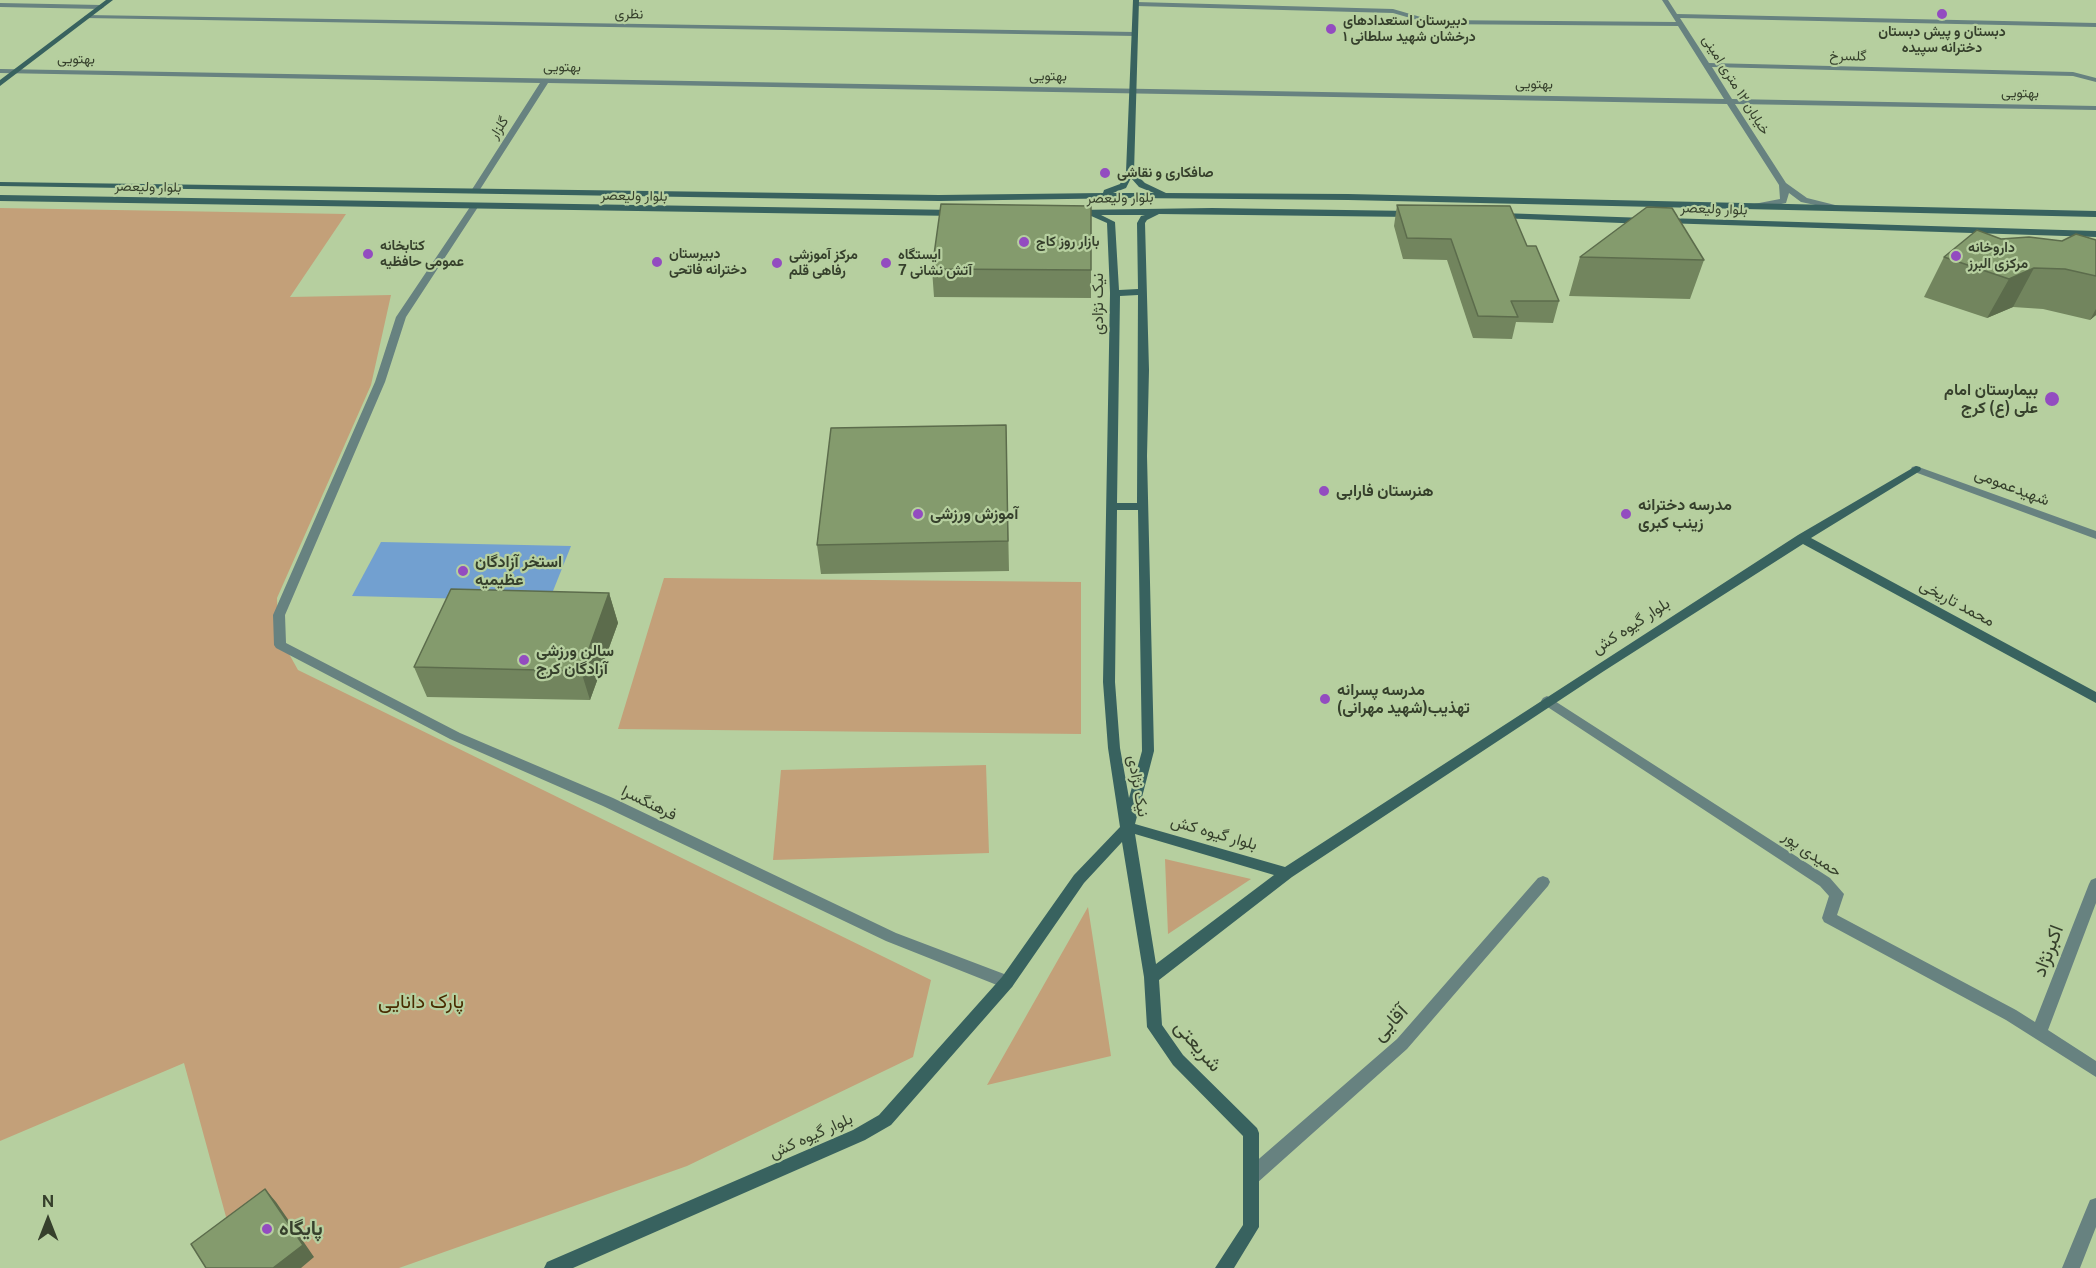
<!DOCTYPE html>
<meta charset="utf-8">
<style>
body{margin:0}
#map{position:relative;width:2096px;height:1268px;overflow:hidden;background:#b6cf9f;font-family:"Public Sans",sans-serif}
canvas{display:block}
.north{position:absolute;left:18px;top:1190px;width:60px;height:60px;-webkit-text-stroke:4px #b6cf9f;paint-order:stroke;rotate:0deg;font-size:16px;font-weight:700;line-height:24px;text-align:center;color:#36402c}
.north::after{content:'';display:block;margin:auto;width:21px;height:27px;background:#36402c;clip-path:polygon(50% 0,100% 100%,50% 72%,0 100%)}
</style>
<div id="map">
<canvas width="2096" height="1268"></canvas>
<div class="north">N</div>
</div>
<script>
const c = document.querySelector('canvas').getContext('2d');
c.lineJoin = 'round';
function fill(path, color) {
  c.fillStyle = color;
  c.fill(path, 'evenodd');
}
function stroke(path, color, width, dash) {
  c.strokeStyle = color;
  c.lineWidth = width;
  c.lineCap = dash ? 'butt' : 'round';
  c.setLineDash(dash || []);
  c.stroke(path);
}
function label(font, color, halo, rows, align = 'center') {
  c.font = font + ' "Public Sans",Vazirmatn,sans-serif';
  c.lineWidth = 4.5;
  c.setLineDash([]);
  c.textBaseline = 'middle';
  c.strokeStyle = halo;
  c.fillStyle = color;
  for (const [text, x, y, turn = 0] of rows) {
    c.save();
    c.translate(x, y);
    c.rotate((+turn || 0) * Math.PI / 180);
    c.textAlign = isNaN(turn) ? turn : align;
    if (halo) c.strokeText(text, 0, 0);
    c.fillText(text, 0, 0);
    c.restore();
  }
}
const green = new Path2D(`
 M0 208 346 214 290 297 391 295 371 385 277 598 278 634 298 670 931 980 913 1057 687 1166 399 1268H240L184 1063 0 1141Z
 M664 578 1081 582V734L618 729Z
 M986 765 989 853 773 860 781 770Z
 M1165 859 1251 879 1168 934Z
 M1088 907 1111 1056 987 1085Z`);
const water = new Path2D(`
 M381 542 571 546 549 601 352 596Z`);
const street = new Path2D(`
 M1662 0H1668L1677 14 2096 23V27L1680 18 1709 63 2073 72 2096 78V82L2073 76 1712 67 1732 99 2096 106V110L1735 104 1786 183 1807 198 1843 207 1839 210 1801 202 1789 193 1786 203 1757 209 1753 206 1754 204 1780 199 1779 185 1727 104 548 83 479 191 475 193 471 191 540 83 0 73V69L1724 99 1678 26 1431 24 1393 13 1136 6 1133 4 1136 2 1393 9 1431 20 1676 22Z
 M0 3 101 5 104 7 101 9 0 7Z
 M87 15 1135 32 1138 34 1135 36 85 18 84 17Z
 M474 204 478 207 406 317 385 382 285 615 286 643 460 733 613 798 896 933 1012 977 1014 982 1012 987 1007 989 886 941 603 806 450 739 276 648 274 645 273 615 375 382 396 317 470 207Z
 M1916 466 2096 531V539L1912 471 1911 469 1912 467Z
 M1547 696 1830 878 1844 894 1837 915 2016 1010 2035 1022 2089 884 2091 880 2096 878V903L2048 1030 2096 1061V1077L2006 1020 1824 922 1822 918 1829 896 1820 886 1543 704 1541 701 1543 698Z
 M1543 876 1548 878 1550 882 1548 886 1407 1049 1257 1183 1251 1185 1245 1183 1243 1177 1245 1171 1397 1039 1538 878Z
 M2096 1198V1227L2080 1268H2062L2090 1200Z`);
const secondary = new Path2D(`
 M106 0H113L0 86V80Z
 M1133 0H1139L1134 172 1145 183 1166 193 1348 194 2096 211V217L1348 200 1131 198 939 201 0 186V182L939 195 1103 193 1104 190 1120 184 1126 172ZM1131 178 1139 187 1154 193H1113L1126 188Z
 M0 195 956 210 960 213 956 216 0 201Z
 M1212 208 1412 211 1416 214 1412 217 1159 214 1147 220 1145 223 1149 370 1147 456 1154 751 1135 824 1285 867 1798 535 1916 466 1920 467 1921 469 1920 471 1811 538 2096 692V703L1803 544 1604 671 1292 877 1159 980 1162 1025 1183 1055 1257 1128 1259 1133V1227L1234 1268H1215L1243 1225V1136L1173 1065 1147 1027 1144 977 1122 842 1084 883 1012 987 891 1125 865 1140 573 1268H544L547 1262 853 1130 879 1115 1002 977 1074 875 1120 827 1108 748 1103 682 1110 293 1107 223 1089 215 1075 216 1071 213 1075 210ZM1101 215H1145L1141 216 1137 223 1138 289 1119 290 1115 222ZM1138 295 1137 503H1117L1120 296ZM1117 510H1138L1142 751 1129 798 1120 748 1115 682ZM1135 834 1274 875 1156 964Z
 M1501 213 1646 218 1650 221 1646 224 1498 218V214Z
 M1666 218 2096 231V237L1663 223V219Z`);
const wall = new Path2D(`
 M1397 205 1527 246 1559 301 1553 323 1516 322 1512 339 1473 338 1447 260 1403 259 1394 226Z
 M2001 239 2062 241 2096 240V315L2090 320 2043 309 2013 307 1987 318 1924 297 1944 257Z
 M1580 257 1704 260 1690 299 1569 296Z
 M932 269 1091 270V298L934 297Z
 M1006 425 1009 571 821 574 817 545Z
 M609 593 618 623 590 700 427 697 414 667Z`);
const shadedWall = new Path2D(`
 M2034 268 2013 307 1987 318 2009 279Z
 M2096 309V315L2090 320Z
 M609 593 618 623 590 700 581 671Z
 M265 1189 276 1202 314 1257 301 1268H273Z`);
const building = new Path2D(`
 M941 204 1091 206V270L932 269Z
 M1397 205 1510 206 1527 246H1536L1559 301H1511L1518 317 1478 316 1451 239 1407 238Z
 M1647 207 1672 208 1704 260 1580 257Z
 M1977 230 2001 239 2029 237 2062 241 2076 234 2096 240V276L2065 269 2034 268 2009 279 1944 257Z
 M1006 425 1008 541 817 545 831 428Z
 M451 589 609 593 581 671 414 667Z
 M265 1189 303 1245 273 1268H206L191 1244Z`);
const markers = [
 [1942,14,6,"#934cc0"],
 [1331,29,6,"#934cc0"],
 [1105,173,6,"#934cc0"],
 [1024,242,6,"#934cc0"],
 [368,254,6,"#934cc0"],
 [1956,256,6,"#934cc0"],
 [657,262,6,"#934cc0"],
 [777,263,6,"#934cc0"],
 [886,263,6,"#934cc0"],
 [2052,399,8,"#934cc0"],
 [1324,491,6,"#934cc0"],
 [918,514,6,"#934cc0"],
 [1626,514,6,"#934cc0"],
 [463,571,6,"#934cc0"],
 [524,660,6,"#934cc0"],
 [1325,699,6,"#934cc0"],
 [267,1229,6,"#934cc0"]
];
const farStreetnames = [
 ["نظری",629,14,1],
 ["گلسرخ",1848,56,1],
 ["بهتویی",76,59,1],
 ["بهتویی",562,67,1],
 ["بهتویی",1048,76,1],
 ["بهتویی",1534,84,1],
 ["خیابان ۱۲ متری امینی",1736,85,58],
 ["بهتویی",2020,93,1],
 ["گلزار",499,128,-57],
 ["بلوار ولیعصر",148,187,1],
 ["بلوار ولیعصر",634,196,1],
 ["بلوار ولیعصر",1120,198,-1],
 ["بلوار ولیعصر",1714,209,2]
];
const farPoinames = [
 ["دبیرستان استعدادهای",1343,21],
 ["درخشان شهید سلطانی ۱",1343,37],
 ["دبستان و پیش دبستان",1942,32,"center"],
 ["دخترانه سپیده",1942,48,"center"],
 ["صافکاری و نقاشی",1117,173],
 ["بازار روز کاج",1036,242],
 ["کتابخانه",380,246],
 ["عمومی حافظیه",380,262],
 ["داروخانه",1968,248],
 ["مرکزی البرز",1968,264],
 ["دبیرستان",669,254],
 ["دخترانه فاتحی",669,270],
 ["مرکز آموزشی",789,255],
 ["رفاهی قلم",789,271],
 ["ایستگاه",898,255],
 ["آتش نشانی 7",898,271]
];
const streetNames = [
 ["نیک نژادی",1098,304,-90],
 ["شهیدعمومی",2012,487,21],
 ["محمد تاریخی",1957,603,28],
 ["بلوار گیوه کش",1631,626,-33],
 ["نیک نژادی",1138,786,80],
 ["فرهنگسرا",649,803,26],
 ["بلوار گیوه کش",1214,833,16],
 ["حمیدی پور",1812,854,35],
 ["بلوار گیوه کش",811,1136,-24]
];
const poiNames = [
 ["بیمارستان امام",2038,390,"right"],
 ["علی (ع) کرج",2038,408,"right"],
 ["هنرستان فارابی",1336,491],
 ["مدرسه دخترانه",1638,505],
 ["زینب کبری",1638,523],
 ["آموزش ورزشی",930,514],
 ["استخر آزادگان",475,562],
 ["عظیمیه",475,580],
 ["سالن ورزشی",536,651],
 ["آزادگان کرج",536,669],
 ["مدرسه پسرانه",1337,690],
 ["تهذیب(شهید مهرانی)",1337,708]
];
const nearStreetnames = [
 ["اکبرنژاد",2048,951,-69],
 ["آقایی",1390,1023,-46],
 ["شریعتی",1198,1046,49]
];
const nearParknames = [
 ["پارک دانایی",421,1002]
];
const nearPoinames = [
 ["پایگاه",279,1229]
];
fill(green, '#c3a079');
fill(water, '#72a0d0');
fill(street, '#678280');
fill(secondary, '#38625f');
fill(wall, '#72855e');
fill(shadedWall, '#5c6c4c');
fill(building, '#849b6d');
stroke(building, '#5c6c4c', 1.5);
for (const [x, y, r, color] of markers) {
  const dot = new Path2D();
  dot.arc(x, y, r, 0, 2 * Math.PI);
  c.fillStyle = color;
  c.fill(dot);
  stroke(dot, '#b6cf9f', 2);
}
label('14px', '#36402c', '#b6cf9f', farStreetnames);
label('bold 14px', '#36402c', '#b6cf9f', farPoinames, 'left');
label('16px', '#36402c', '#b6cf9f', streetNames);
label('bold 16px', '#36402c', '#b6cf9f', poiNames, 'left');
label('20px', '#36402c', '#b6cf9f', nearStreetnames);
label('20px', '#492b00', '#b6cf9f', nearParknames);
label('bold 20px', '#36402c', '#b6cf9f', nearPoinames, 'left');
</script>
